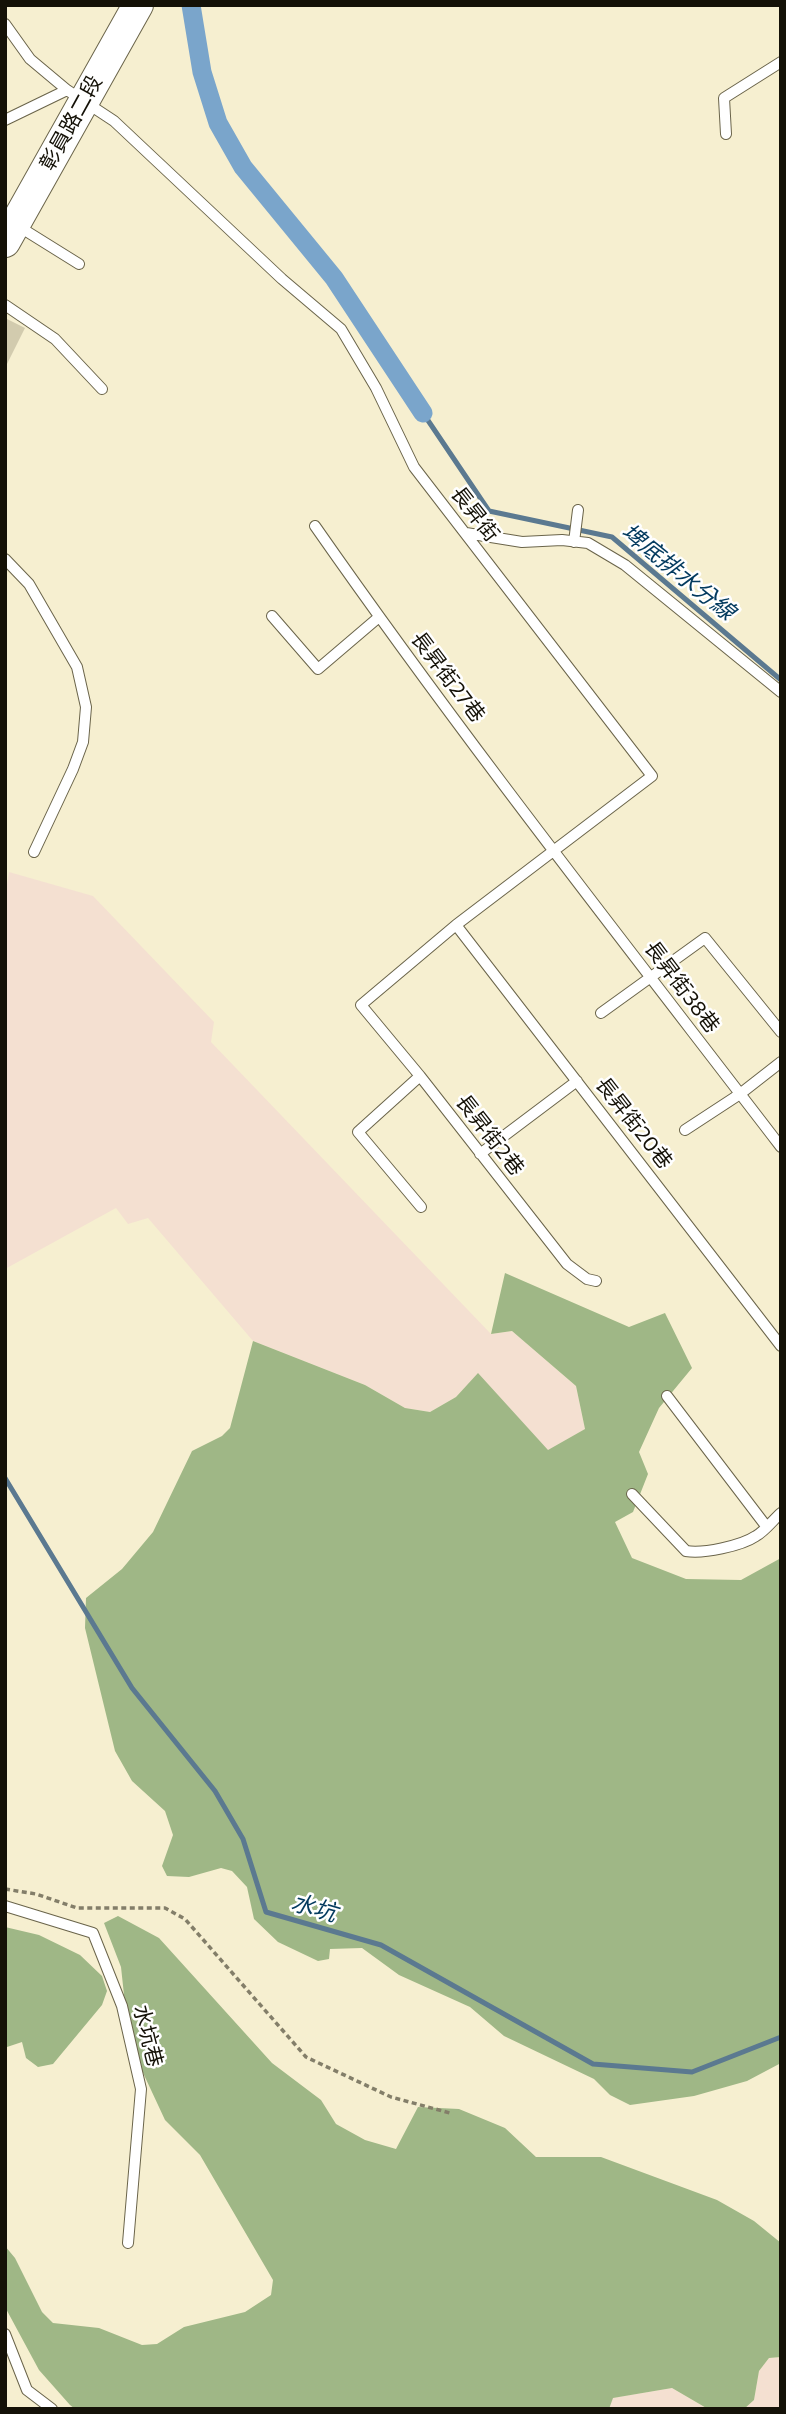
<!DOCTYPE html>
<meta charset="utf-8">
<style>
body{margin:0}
#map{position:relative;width:786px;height:2414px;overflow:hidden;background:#f6efd0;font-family:Commissioner,sans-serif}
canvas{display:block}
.frame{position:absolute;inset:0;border:7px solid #141107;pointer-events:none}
</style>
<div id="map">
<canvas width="786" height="2414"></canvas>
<div class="frame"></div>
</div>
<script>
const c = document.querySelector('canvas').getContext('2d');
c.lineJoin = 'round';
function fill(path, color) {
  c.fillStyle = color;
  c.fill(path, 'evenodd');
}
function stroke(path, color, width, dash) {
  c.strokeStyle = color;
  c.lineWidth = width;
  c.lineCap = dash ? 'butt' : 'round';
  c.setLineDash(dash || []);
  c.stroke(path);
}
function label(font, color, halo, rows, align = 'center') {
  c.font = font + ' Commissioner,"Noto Sans TC",sans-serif';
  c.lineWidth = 5;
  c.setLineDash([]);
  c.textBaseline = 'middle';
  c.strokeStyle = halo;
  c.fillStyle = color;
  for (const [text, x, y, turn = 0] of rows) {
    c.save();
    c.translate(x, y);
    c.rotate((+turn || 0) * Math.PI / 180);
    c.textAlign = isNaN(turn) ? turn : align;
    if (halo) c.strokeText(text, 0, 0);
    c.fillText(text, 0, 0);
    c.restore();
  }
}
const industrial = new Path2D(`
 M9 872 93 896 214 1022 211 1042 491 1334 512 1331 576 1386 585 1429 548 1451 478 1374 456 1397 430 1412 405 1408 365 1385 253 1341 148 1218 128 1224 116 1208 5 1269V897Z
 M781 2357V2409H744L754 2400 759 2371 769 2358Z
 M672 2388 708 2409H609L612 2398Z`);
const forest = new Path2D(`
 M505 1273 629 1327 665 1313 692 1368 659 1408 639 1452 648 1474 633 1512 615 1522 632 1558 686 1579 741 1580 781 1558V2063L747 2081 694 2096 630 2105 610 2095 594 2079 504 2036 470 2007 399 1975 362 1948 330 1949 329 1959 318 1961 278 1942 254 1919 247 1887 232 1871 221 1868 189 1877 167 1876 162 1866 173 1835 165 1811 132 1781 115 1751 85 1628 86 1598 122 1569 153 1532 192 1451 222 1436 230 1428 253 1341 365 1385 405 1408 430 1412 456 1397 478 1373 548 1450 585 1429 576 1386 512 1331 491 1334Z
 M118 1916 159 1938 272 2063 321 2100 336 2124 365 2140 396 2149 418 2107 459 2109 505 2128 536 2157H601L717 2200 754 2221 781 2243V2357L769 2358 759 2371 754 2400 744 2409H708L672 2388 613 2398 609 2409H75L70 2405 39 2370 5 2307V2246L15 2258 42 2312 53 2323 99 2328 142 2345 157 2344 184 2327 245 2312 271 2295 273 2280 200 2155 165 2120 138 2062 128 2032 121 1967 104 1923Z
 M5 1927 39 1935 80 1955 102 1976 107 1991 102 2005 53 2064 38 2067 26 2058 22 2042 7 2047 5 2050Z`);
const stream = new Path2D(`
 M423 413 489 511 612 537 781 680
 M5 1478 132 1688 215 1791 243 1839 266 1912 381 1945 593 2064 692 2072 781 2037`);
const canal = new Path2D(`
 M191 5 202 72 218 123 243 167 334 278 423 413`);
const building = new Path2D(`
 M5 318 25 328 5 368Z`);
const path = new Path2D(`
 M5 1889 36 1894 77 1908H165L185 1919 306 2057 391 2097 450 2113`);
const service = new Path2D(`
 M5 24 30 59 67 90 114 121 282 279 341 329 376 388 414 467 652 776 456 925 361 1005 420 1076 567 1264 587 1279 596 1281
 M5 120 67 90
 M726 134 724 98 781 62
 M18 226 79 264
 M5 305 55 339 102 389
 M315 526C463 738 623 941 781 1147
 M466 533 522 542 562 540 588 543 625 565 781 692
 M574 542 578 510
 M5 559 29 584 77 667 86 707 83 742 73 769 34 852
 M272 616 318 669 379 617
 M456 925 781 1346
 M601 1013 705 938 781 1032
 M420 1076 358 1132 421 1207
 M685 1130 740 1094 781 1062
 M480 1154 577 1081
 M667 1396 766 1526
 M632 1494 686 1551C703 1554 741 1546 756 1536 765 1531 773 1520 781 1513
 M5 1906 93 1933 122 2006 141 2089 128 2243
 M5 2334 27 2390 52 2409`);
const secondary = new Path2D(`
 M5 242 138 5`);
const streetNames = [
 ["彰員路二段",71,123,-61],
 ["長昇街",475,514,52],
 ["長昇街27巷",448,677,53],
 ["長昇街38巷",682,987,53],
 ["長昇街20巷",634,1123,52],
 ["長昇街2巷",490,1135,52],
 ["水坑巷",148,2036,76]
];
const waterNames = [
 ["埤底排水分線",678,572,39],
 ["水坑",314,1908,16]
];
fill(industrial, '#f4e0d1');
fill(forest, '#9fb786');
stroke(stream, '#5b7990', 5);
stroke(canal, '#7aa5cb', 19);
fill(building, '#d2cbae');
stroke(service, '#6a644a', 12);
stroke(secondary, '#6a644a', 32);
stroke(path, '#837e69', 3.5, [5, 3.5]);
stroke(service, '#fff', 10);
stroke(secondary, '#fff', 30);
label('21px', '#141107', '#fff', streetNames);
label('italic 23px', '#033a5e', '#fff', waterNames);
</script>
